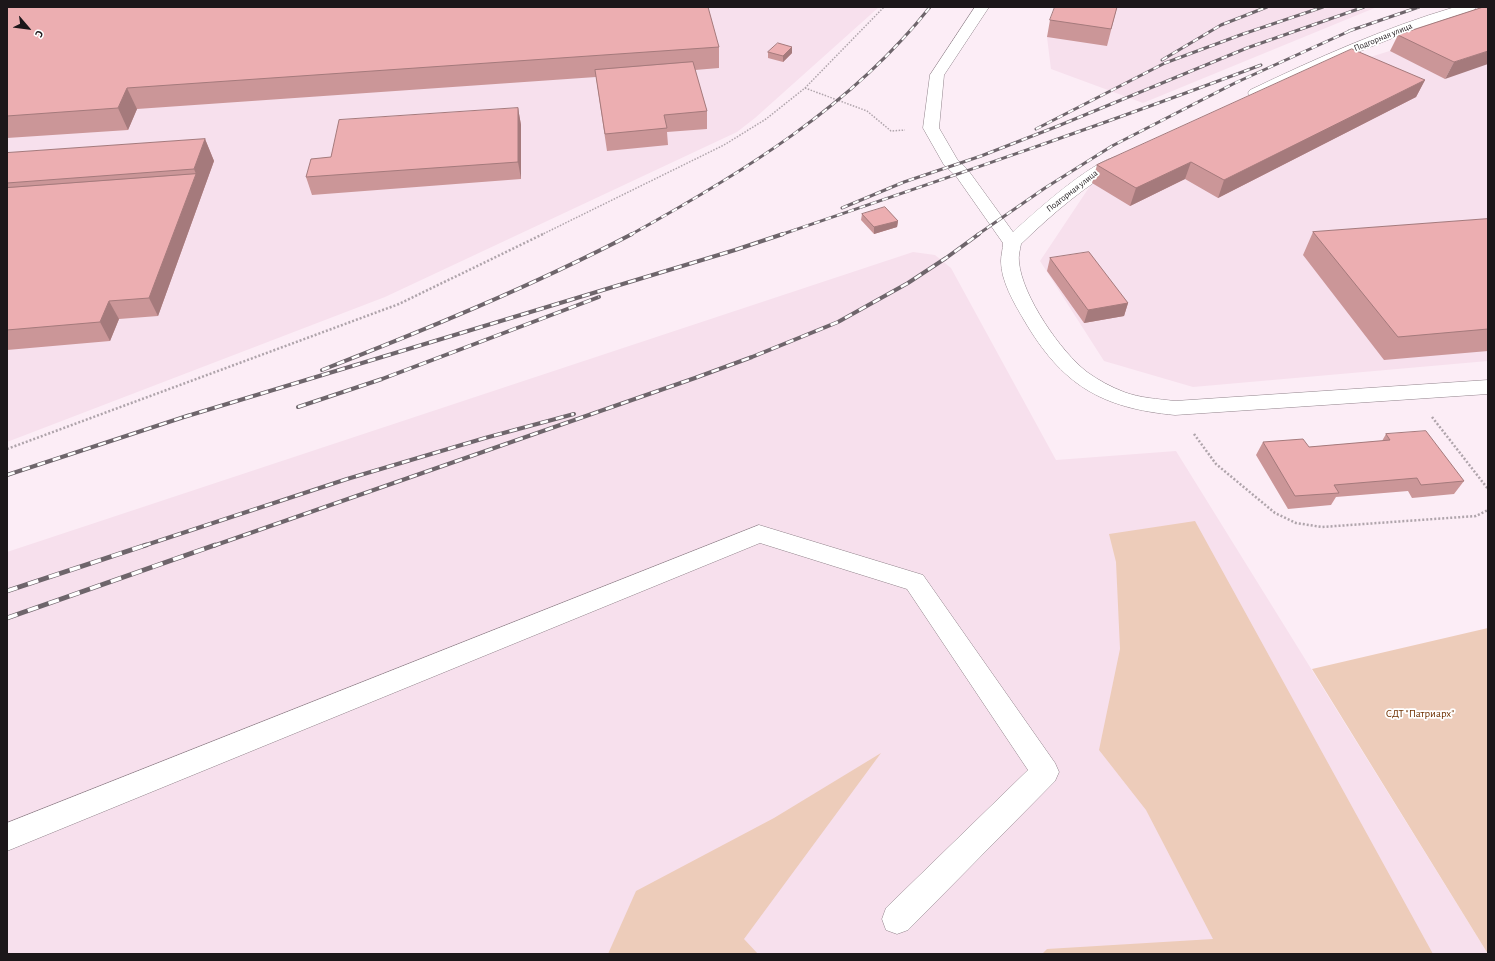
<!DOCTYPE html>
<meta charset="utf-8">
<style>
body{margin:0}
#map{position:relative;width:1495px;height:961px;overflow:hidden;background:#fcedf6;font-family:"Alegreya Sans",sans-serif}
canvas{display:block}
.frame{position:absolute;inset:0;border:8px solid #1c171a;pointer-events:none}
.north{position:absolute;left:8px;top:8px;width:40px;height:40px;-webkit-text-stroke:3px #fff;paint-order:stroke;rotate:118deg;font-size:11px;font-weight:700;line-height:16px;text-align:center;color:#1c171a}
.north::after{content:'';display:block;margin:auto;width:14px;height:18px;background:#1c171a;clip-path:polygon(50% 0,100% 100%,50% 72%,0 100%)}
</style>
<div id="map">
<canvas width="1495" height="961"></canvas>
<div class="frame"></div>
<div class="north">С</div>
</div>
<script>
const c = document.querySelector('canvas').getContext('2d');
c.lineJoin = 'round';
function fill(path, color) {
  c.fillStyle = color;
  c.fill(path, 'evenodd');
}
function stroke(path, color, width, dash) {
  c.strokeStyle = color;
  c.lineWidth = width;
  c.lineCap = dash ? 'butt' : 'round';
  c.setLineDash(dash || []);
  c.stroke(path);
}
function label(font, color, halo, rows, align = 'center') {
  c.font = font + ' "Alegreya Sans",sans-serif';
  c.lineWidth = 3.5;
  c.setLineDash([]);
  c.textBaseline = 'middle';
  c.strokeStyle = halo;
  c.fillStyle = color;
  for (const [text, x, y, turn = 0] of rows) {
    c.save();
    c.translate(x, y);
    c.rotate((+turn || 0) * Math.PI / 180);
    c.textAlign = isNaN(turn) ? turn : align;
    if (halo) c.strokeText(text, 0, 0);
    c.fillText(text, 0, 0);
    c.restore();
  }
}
const built = new Path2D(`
 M7 7H879L755 118 737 132 385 297 7 442Z
 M1057 7H1377L1143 103 1051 69 1047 37Z
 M1488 20V361L1193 387 1104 361 1040 261 1092 183 1345 65Z
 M913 252 935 255 951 268 1056 460 1176 451 1488 954H7V552Z`);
const green = new Path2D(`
 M1195 521 1433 954H1042L1047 949 1213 939 1146 810 1099 750 1120 649 1116 562 1109 534Z
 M1488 628V954L1312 669Z
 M881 753 744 939 758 954H608L636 891 774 818Z`);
const pathFar1 = new Path2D(`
 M805 88 867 111 891 131 905 130
 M541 235 724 145 766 119 805 88 884 7`);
const path = new Path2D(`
 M1432 417 1488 489
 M1194 434 1216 464 1275 513 1296 523 1322 527 1476 516 1488 510
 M7 449 399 304 543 234`);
const lane = new Path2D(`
 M759 525 923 575 1055 763 1059 772 1055 781 908 930 897 934 886 930 882 919 886 908 1028 770 907 589 760 543 7 851V823Z`);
const street = new Path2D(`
 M975 7H989L944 75 939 128 957 159 968 170 1013 232C1032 215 1102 150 1126 156L1128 159 1126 162C1086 185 1053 213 1021 244 1020 250 1018 256 1019 262 1022 296 1061 352 1087 372 1098 380 1111 387 1124 392 1140 398 1158 399 1175 401L1488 380V394L1175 415C1101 408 1062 385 1024 320 1014 303 1001 281 1001 261 1001 255 1003 249 1003 243L956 176 944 165 923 128 930 75Z
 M1455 7H1476L1474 10C1400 32 1330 63 1260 96L1255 97 1250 96 1248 93 1250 90C1317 58 1384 28 1455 7Z`);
const railFar2 = new Path2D(`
 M1349 31 1419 7
 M1162 60 1221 25 1267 7
 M1036 129 1165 63 1243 34 1323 7
 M842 208 904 182 981 156 1058 126 1247 48 1364 7
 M630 235C739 175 852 106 930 7
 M780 235C941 180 1102 125 1261 65
 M977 235 1045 188 1112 146 1235 83 1354 29`);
const railFar1 = new Path2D(`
 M322 370C427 329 532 286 632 234
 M298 407 382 379 599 297
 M184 417 735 250 783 234
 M7 475 190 415
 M143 546 347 479 485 438 574 414
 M213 546 695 378 752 357 838 322 908 283 946 258 979 234`);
const rail = new Path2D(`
 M7 591 146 545
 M7 618 215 545`);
const wall = new Path2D(`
 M7 7 719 47V68L695 70 707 111V129L667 132 668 145 607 151 596 77 137 109 128 130 7 138Z
 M1117 7 1107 46 1047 37 1050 20Z
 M1484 7 1445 79 1390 51 1398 35Z
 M768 52 792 53 783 62 768 58Z
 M1425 80 1416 97 1218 198 1185 179 1130 206 1092 183 1097 165Z
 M518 108 521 125V179L312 195 306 177 331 157Z
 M205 139 214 161 158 316 119 319 110 341 7 350V153Z
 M862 214 898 221 897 227 874 234 861 220Z
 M1488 219V351L1384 360 1303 255 1313 232Z
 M1050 258 1128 303 1124 316 1084 323 1047 271Z
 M1386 434 1464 481 1454 494 1412 498 1408 491 1336 497 1331 505 1288 509 1256 455 1263 442 1309 447 1382 441Z`);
const shadedWall = new Path2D(`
 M792 47V53L783 62V56Z
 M1488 51V64L1445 79 1454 62Z
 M1425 80 1416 97 1218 198 1224 180Z
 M127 88 137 109 128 130 118 108Z
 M518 108 521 125V179L518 162Z
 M205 139 214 161 158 316 149 298 196 174 194 169Z
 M1191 162 1185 179 1130 206 1136 188Z
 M898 221 897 227 874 234V227Z
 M109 301 119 319 110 341 100 322Z
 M1128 303 1124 316 1084 323 1088 310Z`);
const building = new Path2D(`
 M7 7H708L719 47 127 88 118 108 7 116Z
 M1055 7H1117L1111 29 1050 20Z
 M1484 7 1488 8V51L1454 62 1398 35Z
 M778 43 792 47 783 56 768 52Z
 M1352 49 1425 80 1224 180 1191 162 1136 188 1097 165Z
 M693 62 707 111 664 115 667 128 605 134 595 70Z
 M518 108V162L306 177 311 159 331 157 339 120Z
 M205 139 194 169 7 183V153Z
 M196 174 149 298 109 301 100 322 7 330V188Z
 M885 207 898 221 874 227 862 214Z
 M1488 219V329L1398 337 1313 232Z
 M1089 252 1128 303 1088 310 1050 258Z
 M1426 431 1464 481 1421 485 1417 478 1334 485 1339 493 1295 496 1263 442 1303 439 1309 447 1390 440 1386 434Z`);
const farStreetnames = [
 ["Подгорная улица",1383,37,-22],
 ["Подгорная улица",1072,191,-38]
];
const parkNames = [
 ["СДТ \"Патриарх\"",1420,714]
];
fill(built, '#f7e0ed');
fill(green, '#edccba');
stroke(lane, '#91838b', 1);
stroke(street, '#91838b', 1);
stroke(pathFar1, '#afa4ab', 1.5, [1.5, 1.5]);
stroke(path, '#afa4ab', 2.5, [2, 2]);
fill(lane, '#fff');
fill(street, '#fff');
stroke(railFar2, '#6e656b', 3);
stroke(railFar1, '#6e656b', 4);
stroke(rail, '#6e656b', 5);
stroke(railFar2, '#fff', 2, [6]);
stroke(railFar1, '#fff', 2.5, [8]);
stroke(rail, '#fff', 3.5, [11]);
fill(wall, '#cb9698');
fill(shadedWall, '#a57a7c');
fill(building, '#ecaeb1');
stroke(building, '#a57a7c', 1);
label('9px', '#1c171a', '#fff', farStreetnames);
label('11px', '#703102', '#fff', parkNames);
</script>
